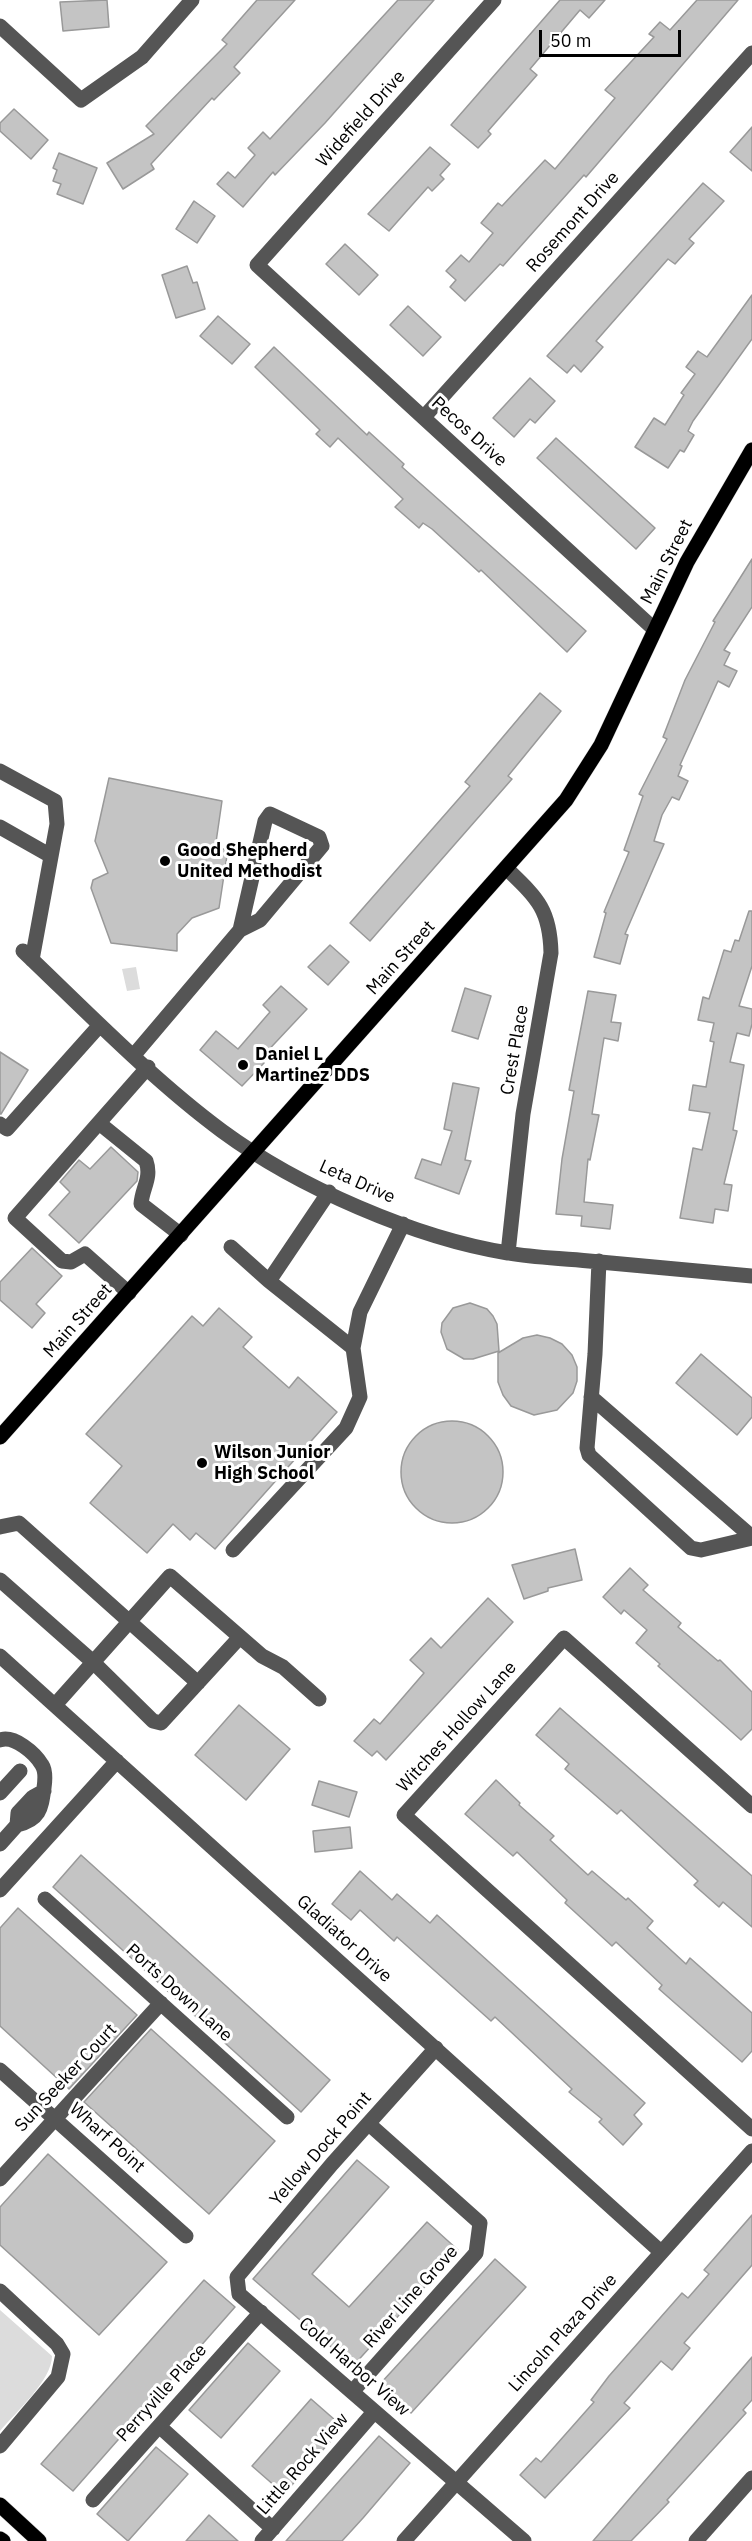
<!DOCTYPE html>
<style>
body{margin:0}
#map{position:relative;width:752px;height:2541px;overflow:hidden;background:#fff;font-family:"IBM Plex Sans",sans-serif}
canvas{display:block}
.scale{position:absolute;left:539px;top:30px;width:142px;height:27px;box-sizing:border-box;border:3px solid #000;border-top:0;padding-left:8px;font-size:18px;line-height:21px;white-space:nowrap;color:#000;-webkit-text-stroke:4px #fff;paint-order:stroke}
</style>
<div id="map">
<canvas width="752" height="2541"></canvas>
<div class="scale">50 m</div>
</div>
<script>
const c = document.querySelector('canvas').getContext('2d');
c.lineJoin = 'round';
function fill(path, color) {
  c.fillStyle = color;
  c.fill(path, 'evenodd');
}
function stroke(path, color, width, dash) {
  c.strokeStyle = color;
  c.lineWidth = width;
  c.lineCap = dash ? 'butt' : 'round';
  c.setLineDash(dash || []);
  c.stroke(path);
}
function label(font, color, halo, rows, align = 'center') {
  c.font = font + ' "IBM Plex Sans",sans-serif';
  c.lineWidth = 6;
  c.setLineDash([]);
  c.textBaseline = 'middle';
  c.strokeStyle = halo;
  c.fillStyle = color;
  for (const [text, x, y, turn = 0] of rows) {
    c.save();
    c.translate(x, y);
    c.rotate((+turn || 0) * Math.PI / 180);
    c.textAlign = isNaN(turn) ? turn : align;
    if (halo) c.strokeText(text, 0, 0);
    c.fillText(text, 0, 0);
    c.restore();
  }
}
const green = new Path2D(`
 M136 967 140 989 127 991 122 969Z
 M0 2310 52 2356C52 2380 16 2412 0 2431Z`);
const building = new Path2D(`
 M107 0 109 27 63 31 60 2Z
 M257 0H295L234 67 240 73 214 100 212 98 151 164 154 169 123 189 107 163 154 134 146 126 227 44 222 40Z
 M398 0H434L325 123 275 175 273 172 243 207 217 184 228 172 235 178 255 155 248 148 263 132 270 139Z
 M560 0H605L589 18 580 10 530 69 537 75 488 131 491 134 478 148 451 125Z
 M697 0H738L586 177 584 175 503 266 500 264 465 301 450 287 456 280 446 271 461 255 469 262 493 233 481 223 498 203 502 206 545 160 555 169 615 98 605 90 654 37 649 34 660 22 670 30Z
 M14 109 48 140 31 159 0 131V123Z
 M752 127V171L730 152Z
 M430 147 450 164 440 175 444 179 432 191 428 187 389 231 368 214Z
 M59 153 97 168 83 204 57 194 61 184 53 181 57 170 53 168Z
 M703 183 724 201 689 239 694 243 675 264 668 259 596 341 603 347 581 372 574 365 567 373 547 356Z
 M194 201 215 216 197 243 176 229Z
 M345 244 378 275 359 295 326 264Z
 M187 266 193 283 197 282 205 309 176 318 162 275Z
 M752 295V339L693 421 688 431 694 435 684 452 680 450 668 468 635 447 654 418 665 425 684 395 681 393 695 374 686 367 698 351 707 357Z
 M408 306 441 337 423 356 390 325Z
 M218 316 250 344 232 364 200 336Z
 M274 347 367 435 369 432 404 464 402 467 586 631 567 652 481 570 479 572 432 529 423 523 419 528 395 507 403 499 338 438 330 447 316 434 320 430 255 367Z
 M530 378 555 401 535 423 530 419 514 437 493 418Z
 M556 438 655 528 636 549 537 458Z
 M752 559V607L724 650 730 653 724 665 737 671 729 687 718 681 680 765 682 766 678 776 688 781 679 800 672 797 662 815 654 841 664 844 625 934 628 935 620 964 594 957 606 913 604 912 629 852 624 850 643 796 639 794 667 739 663 737 685 680 715 622 713 621Z
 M540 693 561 711 508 776 512 779 370 941 350 923 470 786 465 782Z
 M109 778 222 801 215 849H228L219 908 192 918 177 934V951L111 943 91 888 93 880 108 873 95 841Z
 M749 911H752V966L739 1006 752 1009V1024L749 1036 737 1033 730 1062 744 1065 733 1130 737 1131 724 1184 732 1185 728 1211 715 1209 713 1223 680 1218 693 1148 702 1150 710 1113 689 1110 693 1085 706 1087 714 1042 710 1041 714 1023 698 1020 703 997 709 999 724 950 731 952 735 940 739 941Z
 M330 945 349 962 328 985 308 967Z
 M281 986 307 1009 260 1059 264 1063 242 1086 200 1050 216 1031 238 1049 270 1012 263 1005Z
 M465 988 491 996 478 1039 452 1031Z
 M588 991 616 995 611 1022 621 1023 618 1041 604 1038 592 1114 599 1115 590 1160 588 1159 584 1202 613 1205 610 1229 581 1226 582 1216 556 1214 562 1159 574 1091 569 1090Z
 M0 1052 28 1070 1 1114H0Z
 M453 1083 479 1088 465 1160 471 1161 459 1194 415 1178 422 1159 441 1165 452 1131 444 1129Z
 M111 1147 138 1172 137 1181 79 1243 49 1215 70 1192 60 1182 79 1160 90 1169Z
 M32 1248 62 1276 36 1304 45 1313 32 1328 0 1300V1282Z
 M470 1303 487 1309 493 1316 497 1324 499 1351 473 1359H464L447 1349 441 1332 442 1323 453 1308Z
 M219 1308 252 1337 243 1347 289 1388 298 1377 337 1412 215 1549 196 1533 190 1540 173 1524 147 1553 90 1503 122 1466 86 1434 192 1316 203 1326Z
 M537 1335 550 1338 562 1344 572 1355 577 1367V1381L573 1393 557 1410 534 1415 511 1406 503 1395 498 1382V1353L523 1338Z
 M701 1354 752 1398V1417L737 1435 676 1383Z
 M401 1472a51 51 0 1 1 102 0a51 51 0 1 1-102 0Z
 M575 1549 582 1580 548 1588V1591L524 1599 512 1565Z
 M630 1568 648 1585 643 1590 681 1623 678 1627 718 1661 720 1660 752 1692V1729L741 1740 658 1666 660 1664 636 1643 647 1630 624 1610 621 1614 603 1597Z
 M488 1598 513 1622 386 1760 377 1751 372 1756 354 1741 374 1719 380 1724 424 1673 410 1660 431 1638 441 1648Z
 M239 1705 290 1749 246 1800 195 1755Z
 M560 1708 752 1876V1927L723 1902 719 1907 694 1885 698 1881 621 1810 617 1814 565 1769 569 1764 536 1735Z
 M496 1780 520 1803 519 1805 554 1836 550 1840 588 1875 592 1871 626 1900 628 1898 653 1921 647 1928 686 1964 690 1958 752 2013V2051L742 2062 659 1989 662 1985 616 1942 612 1946 565 1903 567 1900 517 1852 513 1856 465 1814Z
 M319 1781 357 1792 349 1817 312 1805Z
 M350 1827 352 1848 315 1852 313 1831Z
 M81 1855 330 2080 301 2112 53 1887Z
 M360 1871 392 1900 397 1894 430 1923 437 1915 645 2103 634 2115 642 2124 623 2145 599 2122 602 2119 569 2092 572 2089 495 2017 491 2021 397 1937 394 1941 360 1910 351 1920 332 1904Z
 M18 1908 137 2015 69 2089 0 2026V1928Z
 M151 2029 275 2141 209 2214 84 2102Z
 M48 2154 167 2262 99 2335 0 2245V2207Z
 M357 2160 389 2187 312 2274 349 2307 427 2222 458 2250 353 2366 253 2279Z
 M752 2215V2265L684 2343 690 2348 672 2370 661 2361 624 2403 630 2408 545 2498 520 2475 536 2458 541 2462 594 2402 591 2400 609 2376 682 2293 688 2298 709 2274 704 2270Z
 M495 2259 526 2287 411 2413 380 2384Z
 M204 2280 235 2307 73 2491 41 2464Z
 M248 2343 280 2371 221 2438 189 2410Z
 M752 2357V2400L743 2410 746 2413 667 2500 669 2502 631 2541H593Z
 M311 2399 343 2427 284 2494 252 2466Z
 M379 2436 410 2463 363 2518 342 2541H286Z
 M156 2447 188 2474 128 2541 97 2514Z
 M209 2515 238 2541H186Z`);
const minor = new Path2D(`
 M494 0 257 265 654 629
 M0 26 81 100 142 57 192 0
 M424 417 752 53
 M0 771 55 801 57 824 32 960
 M0 827 51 856
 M507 869C537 898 550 909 551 953L523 1114 508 1253
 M23 951C86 1011 153 1080 222 1131 298 1187 415 1238 508 1253 535 1258 562 1258 589 1261 644 1266 698 1271 752 1276
 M134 1055 240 930 265 821 270 814 319 837 322 846 260 920 240 930
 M99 1123 146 1161C152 1178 142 1188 141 1204L181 1235
 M0 1124 7 1129 100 1025
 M231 1247 269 1281 329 1192
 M599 1261 595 1354 587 1448 589 1455 691 1548 701 1550 752 1538
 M269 1281 353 1348
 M129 1293 85 1254 71 1262 62 1261 15 1218 148 1067
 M591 1397 752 1537
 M0 1527 19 1523 198 1683
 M233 1550 346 1428 360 1397 353 1348 360 1312 403 1224
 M0 1580 93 1662 153 1721 161 1723 240 1637
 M0 1656 661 2252
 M55 1705 170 1576 262 1656 283 1667 319 1699
 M0 1740C14 1735 35 1753 42 1765 46 1771 45 1781 44 1788 41 1809 40 1819 17 1825
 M0 1793 20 1771
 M752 1806 564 1638 404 1815 752 2129
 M0 1844 17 1825 18 1813 33 1797 44 1791
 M0 1890 117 1761
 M45 1899 287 2117
 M436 2048 332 2164 237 2277 239 2294 524 2541
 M0 2070 186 2236
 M0 2179 161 2003
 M0 2291 57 2344 63 2354 58 2377 0 2446
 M352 2392 476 2253 480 2223 369 2124
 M159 2426 273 2529
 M93 2500 261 2312
 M262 2541 374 2412
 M404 2541 752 2151
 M696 2541 752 2478`);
const major = new Path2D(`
 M0 1437 566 800 601 745 687 562 752 450
 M0 2505 39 2541
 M0 2539 3 2541`);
const markers = [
 [165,861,6,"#000"],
 [243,1065,6,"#000"],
 [202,1463,6,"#000"]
];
const streetNames = [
 ["Widefield Drive",361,119,-48],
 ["Rosemont Drive",573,222,-48],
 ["Pecos Drive",469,432,42],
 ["Main Street",667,562,-63],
 ["Main Street",401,958,-48],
 ["Crest Place",515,1050,-80],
 ["Leta Drive",357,1182,24],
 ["Main Street",78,1321,-48],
 ["Witches Hollow Lane",457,1727,-48],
 ["Gladiator Drive",344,1939,42],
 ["Ports Down Lane",179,1993,42],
 ["Sun Seeker Court",66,2078,-47],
 ["Wharf Point",107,2138,42],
 ["Yellow Dock Point",321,2149,-49],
 ["River Line Grove",411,2297,-48],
 ["Lincoln Plaza Drive",563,2333,-48],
 ["Cold Harbor View",354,2367,41],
 ["Perryville Place",162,2393,-48],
 ["Little Rock View",303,2464,-49]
];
const poiNames = [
 ["Good Shepherd",177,851],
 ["United Methodist",177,872],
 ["Daniel L",255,1055],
 ["Martinez DDS",255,1076],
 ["Wilson Junior",214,1453],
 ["High School",214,1474]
];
fill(green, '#dcdcdc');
fill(building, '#c4c4c4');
stroke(building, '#999', 1.5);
stroke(major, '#dbdbdb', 16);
stroke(minor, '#555', 15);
stroke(major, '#000', 15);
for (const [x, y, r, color] of markers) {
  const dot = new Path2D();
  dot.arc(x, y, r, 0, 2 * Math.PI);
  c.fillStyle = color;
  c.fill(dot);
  stroke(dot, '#fff', 2);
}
label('18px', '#000', '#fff', streetNames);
label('bold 18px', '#000', '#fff', poiNames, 'left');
</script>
